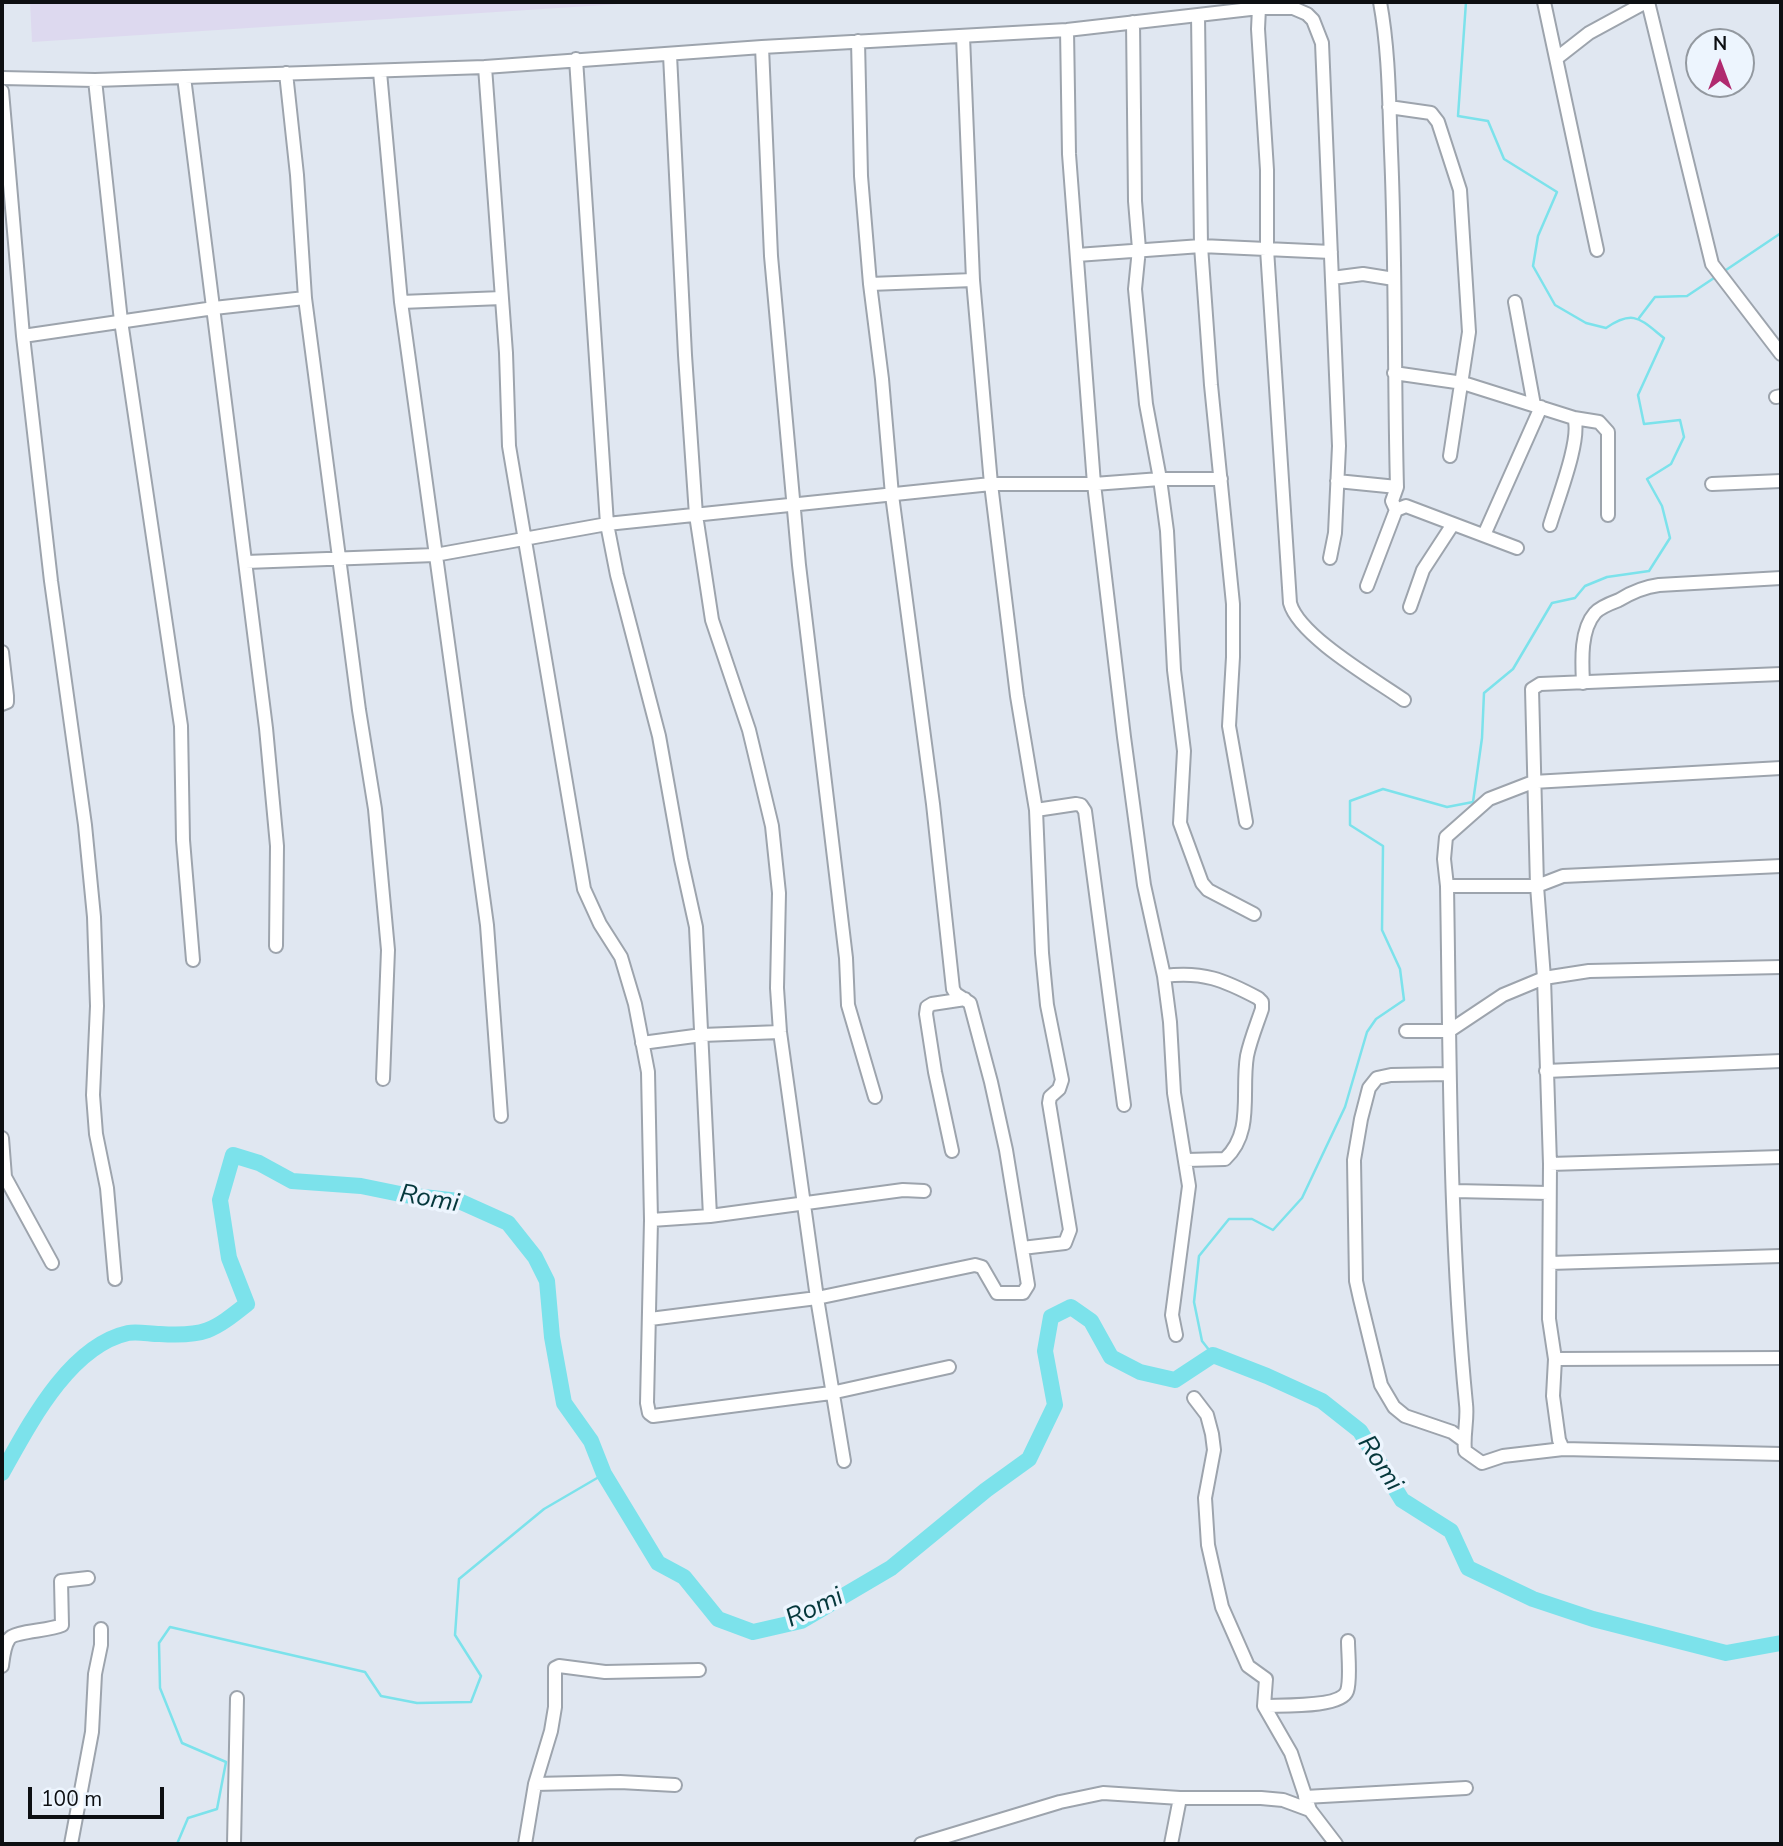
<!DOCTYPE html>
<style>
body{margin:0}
#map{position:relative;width:1783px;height:1846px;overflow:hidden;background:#e0e7f1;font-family:"Nunito Sans",sans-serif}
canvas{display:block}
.frame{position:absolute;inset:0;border:4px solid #0d0f12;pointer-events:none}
.north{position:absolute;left:1685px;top:28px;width:70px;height:70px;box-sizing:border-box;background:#edf5fe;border:2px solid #9399a0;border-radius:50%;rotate:0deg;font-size:19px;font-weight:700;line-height:28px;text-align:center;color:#0d0f12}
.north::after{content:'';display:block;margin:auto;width:24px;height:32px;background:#b02a6f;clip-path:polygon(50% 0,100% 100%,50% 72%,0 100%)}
.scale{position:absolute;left:28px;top:1787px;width:136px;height:32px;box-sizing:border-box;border:4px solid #0d0f12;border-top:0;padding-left:9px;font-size:21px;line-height:24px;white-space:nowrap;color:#0d0f12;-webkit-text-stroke:5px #edf5fe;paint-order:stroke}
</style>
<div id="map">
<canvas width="1783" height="1846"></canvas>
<div class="frame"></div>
<div class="north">N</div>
<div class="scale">100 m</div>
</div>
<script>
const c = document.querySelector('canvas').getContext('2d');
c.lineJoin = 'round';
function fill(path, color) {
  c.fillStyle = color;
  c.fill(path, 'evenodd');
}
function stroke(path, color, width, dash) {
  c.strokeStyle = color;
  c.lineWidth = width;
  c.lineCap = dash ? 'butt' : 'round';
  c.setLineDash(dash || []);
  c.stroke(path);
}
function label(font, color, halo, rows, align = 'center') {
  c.font = font + ' "Nunito Sans",sans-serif';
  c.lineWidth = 7;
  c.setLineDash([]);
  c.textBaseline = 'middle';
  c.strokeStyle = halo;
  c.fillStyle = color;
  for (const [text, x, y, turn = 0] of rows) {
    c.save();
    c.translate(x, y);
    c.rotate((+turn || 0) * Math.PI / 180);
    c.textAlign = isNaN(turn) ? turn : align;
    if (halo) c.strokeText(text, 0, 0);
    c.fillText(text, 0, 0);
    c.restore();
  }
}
const education = new Path2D(`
 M30 2H651L32 42Z`);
const stream = new Path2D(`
 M1723 272 1781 233
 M1639 318 1655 297 1687 296 1717 276
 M1213 1355 1202 1341 1194 1302 1199 1256 1229 1219H1252L1273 1230 1302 1198 1345 1107 1367 1032 1376 1019 1404 1000 1400 969 1382 930 1383 846 1350 825V801L1383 789 1447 807 1473 802 1482 738 1484 693 1513 669 1552 603 1575 598 1585 586 1607 577 1649 571 1670 538 1662 506 1647 479 1671 464 1684 437 1680 420 1644 424 1638 395 1664 338C1640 319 1634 309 1606 328L1586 323 1555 305 1533 266 1538 236 1557 192 1504 159 1488 121 1458 116 1466 2H1462
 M177 1844 188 1818 217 1809 226 1762 182 1743 160 1688 159 1643 170 1627 365 1672 381 1696 417 1703 471 1702 481 1676 455 1635 459 1579 544 1509 604 1474`);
const river = new Path2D(`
 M2 1473C29 1425 69 1346 128 1333 137 1331 150 1334 160 1334 204 1337 213 1331 247 1304L229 1258 220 1200 233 1155 259 1163 292 1181 361 1186 405 1195 459 1201 508 1223 535 1257 547 1281 552 1337 564 1403 591 1441 604 1474 658 1563 684 1577 718 1619 753 1632 801 1621 891 1568 986 1490 1029 1459 1055 1405 1045 1351 1051 1317 1071 1307 1091 1321 1111 1357 1140 1372 1175 1380 1213 1355 1267 1376 1322 1401 1360 1431 1402 1500 1451 1531 1468 1568 1533 1599 1593 1619 1726 1653 1781 1643`);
const minor = new Path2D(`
 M1262 2 1259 8 1258 29 1267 170V249L1290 603C1299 636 1374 679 1404 700
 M1380 2C1389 51 1389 101 1391 151 1396 263 1394 375 1397 487L1392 501 1396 510 1406 506 1517 548
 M1544 2 1597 250
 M1648 2 1712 264 1781 354
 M1198 15 1201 246 1211 385 1233 604V657L1229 726 1246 822
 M1133 22 1135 201 1139 249 1135 289 1146 404 1160 479 1167 531 1174 670 1184 751 1180 823 1202 883 1208 890 1254 914
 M1067 30 1069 154 1094 484 1124 737 1144 885 1164 976 1170 1022 1174 1093 1189 1186 1172 1315 1176 1335
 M963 36 973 280 991 484 1017 696 1036 810 1042 953 1047 1005 1062 1080 1059 1089 1050 1097 1049 1103 1070 1230 1065 1243 1022 1248
 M762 47 771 256 799 565 846 958 848 1005 875 1097
 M670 55 685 355 696 515 712 620 749 730 772 826 779 893 777 988 780 1032 817 1298 844 1461
 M1557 58 1589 33 1646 2
 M576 59 607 524 617 575 659 736 681 859 696 927 710 1216
 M485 67 506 353 509 446 584 889 600 924 621 957 635 1004 648 1072 651 1220 647 1403 649 1413 653 1416 831 1393 949 1367
 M380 72 401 302 487 925 501 1116
 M286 73 297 175 305 298 359 710 375 809 388 950 383 1079
 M184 77 266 728 277 846 276 946
 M2 78 95 80 485 67 762 47 1067 30 1259 8H1293L1307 14 1313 20 1322 43 1339 446 1335 533 1330 558
 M95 80 121 321 181 726 183 840 193 960
 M2 91 23 336 51 581 85 825 94 917 97 1006 93 1095 96 1134 107 1188 115 1279
 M1389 107 1431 113 1438 122 1460 190 1469 332 1450 456
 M1077 255 1201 246 1331 252
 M1332 278 1363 274 1394 279
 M870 284 973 280
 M401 302 502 298
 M1515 302 1534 405
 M23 336 214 308 305 298
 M1394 373 1463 383 1574 418C1582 438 1557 501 1550 525
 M1776 397 1781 396
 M1574 418 1599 422 1608 432V515
 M1337 481 1397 487
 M1712 484 1781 481
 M1484 535 1541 407
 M246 562 435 555 607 524 991 484H1094L1160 479H1221
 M1367 586 1396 510
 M1410 607 1423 570 1453 524
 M2 652 7 696V702L2 704
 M1583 683C1582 662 1580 630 1595 613 1600 607 1611 603 1619 600 1632 592 1644 587 1659 585L1781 578
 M1781 768 1533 782 1489 799 1446 837 1444 859 1447 886C1450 1059 1449 1232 1466 1404 1468 1420 1463 1435 1465 1451L1482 1463 1503 1456 1563 1449 1781 1454
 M1036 810 1076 804 1081 805 1085 811 1124 1105
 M1447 886H1537L1563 876 1781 866
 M1164 976C1203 971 1224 980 1258 998L1262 1002V1009C1257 1024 1250 1041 1247 1056 1241 1092 1254 1132 1225 1159L1186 1160
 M1406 1031H1449L1503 995 1544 978 1589 971 1781 967
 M642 1043 702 1035 780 1032
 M1546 1071 1781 1061
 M1449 1074 1391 1075 1377 1078 1369 1088 1361 1119 1354 1160 1356 1281 1360 1299 1381 1385 1394 1407 1405 1416 1452 1432 1463 1440
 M2 1138 5 1177 52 1263
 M952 1151 935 1072 926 1014 927 1007 932 1004 965 999
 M1550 1164 1781 1157
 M1454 1191 1549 1193
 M651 1220 710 1216 903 1190 924 1191
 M1550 1263 1781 1256
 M650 1319 817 1298 975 1265 982 1267 997 1293H1023L1028 1285 1006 1150 991 1082 970 1003 956 994 953 989 933 804 892 495 882 379 870 284 861 176 858 41
 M1555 1359 1781 1358
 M1194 1398 1207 1415 1212 1434 1214 1450 1205 1498 1208 1545 1222 1607 1248 1666 1266 1679 1264 1706 1291 1753 1310 1810 1336 1844
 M1563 1449 1559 1440 1553 1396 1555 1359 1549 1319 1550 1164 1544 978 1537 886 1532 689 1540 684 1781 674
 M2 1666C3 1658 4 1646 9 1639 14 1631 49 1631 62 1625L61 1581 88 1578
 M1264 1706C1280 1705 1341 1708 1347 1691 1351 1680 1348 1654 1348 1641
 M535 1784 620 1782 675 1785
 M1305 1797 1466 1788
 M71 1844 92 1732 95 1674 101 1645V1629
 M234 1844 237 1698
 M525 1844 535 1784 551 1731 555 1707V1668L559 1666 605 1672 699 1670
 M921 1844 1060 1802 1103 1793 1180 1798H1261L1283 1800 1310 1810
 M1171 1844 1180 1798`);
const waterNames = [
 ["Romi",429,1200,10],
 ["Romi",1379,1464,57],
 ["Romi",815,1609,-25]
];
fill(education, '#ddd9ef');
stroke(stream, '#7ce2eb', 2.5);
stroke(river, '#7ce2eb', 16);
stroke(minor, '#9da4ad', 16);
stroke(minor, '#fff', 12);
label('italic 26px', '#05383c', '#edf5fe', waterNames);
</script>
